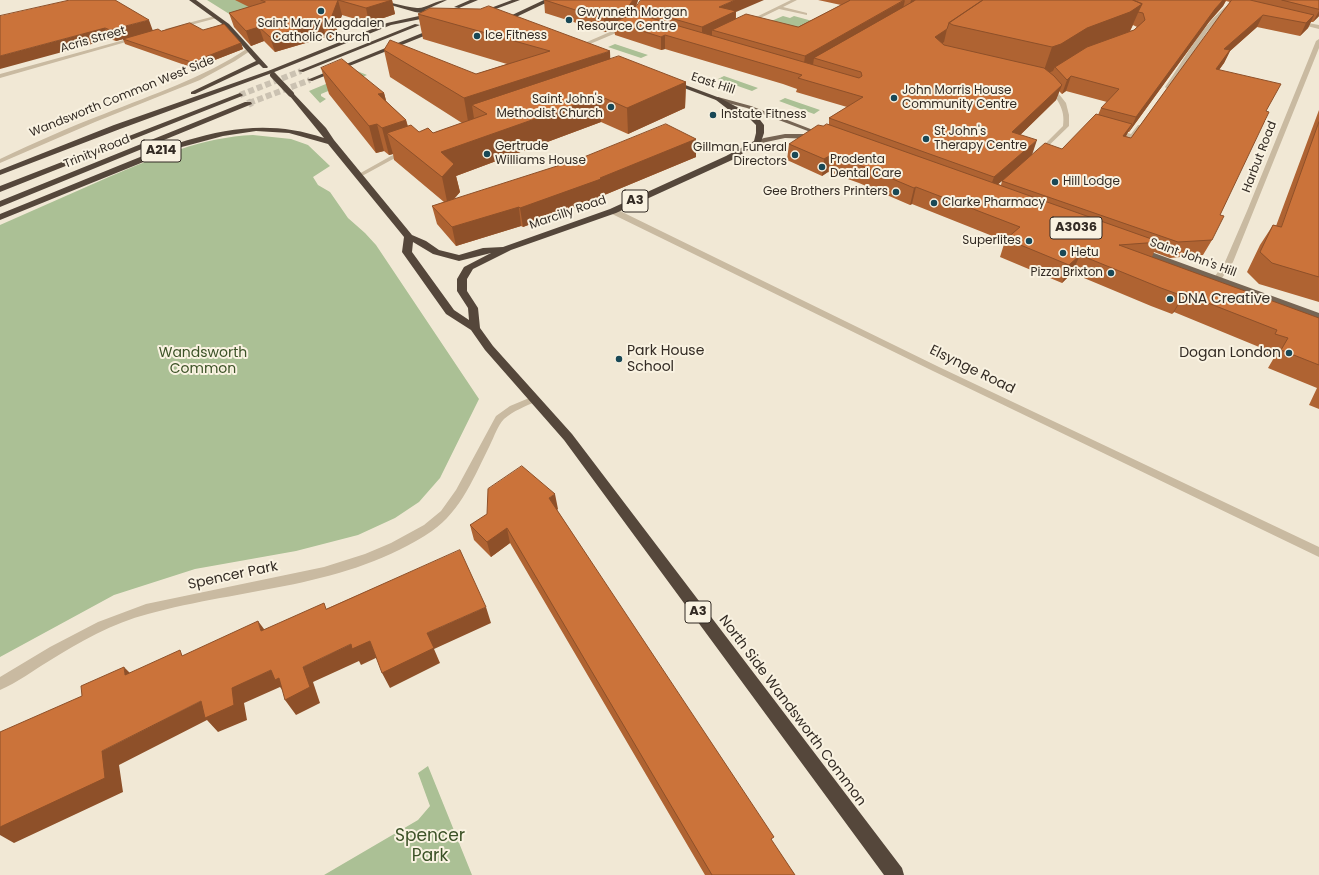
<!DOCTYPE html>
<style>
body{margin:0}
canvas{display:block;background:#f1e8d5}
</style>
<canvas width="1319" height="875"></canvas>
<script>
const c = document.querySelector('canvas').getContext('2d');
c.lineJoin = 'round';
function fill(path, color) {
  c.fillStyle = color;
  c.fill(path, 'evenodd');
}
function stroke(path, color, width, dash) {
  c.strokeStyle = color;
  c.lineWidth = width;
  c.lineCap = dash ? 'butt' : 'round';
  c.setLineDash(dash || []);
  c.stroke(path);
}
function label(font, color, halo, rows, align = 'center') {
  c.font = font + ' Poppins,sans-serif';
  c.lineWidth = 4;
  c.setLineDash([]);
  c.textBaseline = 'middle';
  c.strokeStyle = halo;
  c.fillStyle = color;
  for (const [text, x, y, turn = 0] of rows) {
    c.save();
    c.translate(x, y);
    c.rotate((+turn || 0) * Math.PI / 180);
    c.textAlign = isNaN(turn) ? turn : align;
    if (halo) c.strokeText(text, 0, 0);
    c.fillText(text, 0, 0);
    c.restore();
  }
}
const green = new Path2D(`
 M207 0H318L242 22Z
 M783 16 790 18 794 16 816 22 791 34 769 22Z
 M615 44 648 55 641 58 608 47Z
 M357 71 367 75 321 94V96L326 99 320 103 309 91Z
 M724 76 758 88 752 91 718 79Z
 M785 98 820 110 814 114 779 101Z
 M253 135 291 139 308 145 330 166 313 177 318 185 330 192 348 218 365 233 376 245 479 399 440 478 419 502 395 518 358 535 296 551 195 569 114 595 0 657V225C37 209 74 192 111 176 157 157 203 137 253 135Z
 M428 766 472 875H324L418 820 430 806 418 773Z`);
const highwayTunnelFar1 = new Path2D(`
 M240 95 301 71
 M249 103 310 80`);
const highwayTunnel = new Path2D(`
 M248 104 252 102`);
const minor = new Path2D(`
 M791 0H797L783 7 807 13V15L779 9 748 24 744 23Z
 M1229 4 1233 5 1224 12 1207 32 1170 88H1166L1165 87C1185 59 1201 25 1229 4Z
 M215 16 217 18 168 31 165 29Z
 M1297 21 1319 25V29L1295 23Z
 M626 25 629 27 628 28 578 49 573 48Z
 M135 37 140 38 0 78V74Z
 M1319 39V48L1233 262 1220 281H1214L1213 279 1225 262 1247 211 1316 41Z
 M248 48 253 49 235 61 200 80 95 122 0 163V159C34 143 69 127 104 114 154 94 203 78 248 48Z
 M1047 84H1051L1066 103 1069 115V126L1038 156 1035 154 1063 126C1066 109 1056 97 1046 85Z
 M1138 125 1143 126 1134 137 1132 138 1111 131 1114 129 1131 134Z
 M406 150 409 152 408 153 395 158 362 176 357 175 391 156Z
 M610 209H616L939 367 1319 547V557L933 371 610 213Z
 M534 396 539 399 537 401C526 406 513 411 504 419 498 425 494 437 490 445 475 475 461 511 432 531 348 588 242 588 148 614 113 623 79 642 49 661 34 670 17 683 0 690V677L50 647 98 622 146 604 324 567 365 554 391 543 424 525 441 511 456 490 496 416 510 406Z`);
const major = new Path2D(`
 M718 97 751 106 826 135 821 136 747 108 716 100 715 99Z
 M785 134H807L818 137 815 139 785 138 757 144 754 142 764 138Z
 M1137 249H1143L1319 313V319L1137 253Z`);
const highway = new Path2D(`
 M189 0H196L229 24 268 67 267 68H263L259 64 195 94H191V92L256 61 225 26Z
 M373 0C388 0 402 7 417 8 425 9 436 0 447 0L425 10 436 14V16L391 25 272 73 120 129 0 175V170L114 125 268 71 387 23 428 14 415 12Z
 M470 0H478L459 8 454 7Z
 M512 0H520L485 13 480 12Z
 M544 0H552L514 18 513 21 515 28 510 29 507 21 510 16Z
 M415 24 420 25 303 72 298 71Z
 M437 27 440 29 439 30 312 81 307 80Z
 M668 80H672L720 98 735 106 757 116 764 125V133L761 142 732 160 616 213 511 250 473 269 467 279V291L478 308 480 328 493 346 572 434 902 868 904 875H884L564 440 485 350 471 330 446 314 402 252 404 237 328 144 289 133 256 131 223 136 178 148 0 220V214C38 199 75 183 113 168 182 140 249 112 324 138L289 95V93H293L326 128 334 140 412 235 426 241 439 250 459 255 483 248 503 247 610 209 726 156 754 141 756 133V125L751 120 729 110 716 100 668 82ZM413 242 433 254 459 261 491 253 464 267 457 279V291L468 308 469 320 454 310 412 252Z
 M240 93 243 95 242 96 0 192V186Z
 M245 102H251L252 104 0 207V201Z`);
const highwayBridge = new Path2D(`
 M273 75 291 94`);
const wall = new Path2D(`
 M235 0H392L395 14 369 23 342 15 333 41 326 37 275 52 264 41 251 46 234 27 229 13 249 7Z
 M544 0H638L635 9 736 12V19L798 27 841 5 818 0H1319V16L1313 22H1311L1308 28 1300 36 1257 27 1230 51 1224 63 1219 70 1266 111 1220 215 1212 240 1203 255 1170 258 1154 252 1152 257 1319 318V409L1309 405 1317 388 1268 368 1275 356 1262 352 1264 349 1174 312 1172 314 1151 306 1072 273 1062 283 1000 257 1005 241 912 204 910 205 859 183 828 172 822 176 787 160 789 144 823 126 829 124V118L847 107 796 92 797 89 783 84 665 49 661 50 615 35 614 28 605 32 545 13ZM1226 1 1230 2 1131 138 1126 136 1128 132H1129L1209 22 1223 6ZM1133 25 1137 27 1134 30 1130 31ZM1059 91 1062 94 1066 91 1107 102 1101 108 1098 115 1062 149 1032 155 1020 135 1056 100ZM1002 181 1001 185 998 184Z
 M418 14 610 59 686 82 685 108 628 134 601 122 456 176 460 192 454 199 696 139V157L602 196V197L523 227 521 226 456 246 437 224 432 206 444 202 394 160 393 154 389 155 384 151 376 153 329 94 321 68 384 93 386 101 406 120 408 126 419 132 433 133 462 123 390 77 384 50 476 74 507 64 423 39Z
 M0 16 161 31 203 30 241 43 243 49 202 65 199 70 125 44 123 39 116 41 110 39Z
 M1319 110V302L1259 284 1247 272 1260 245 1273 225 1276 226Z
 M558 509 557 510 772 842 795 875H705L510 543 491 557 474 540 470 525Z`);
const shadedWall = new Path2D(`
 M338 0 342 15 333 41 328 26Z
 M392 0 395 14 369 23 366 8Z
 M633 0H638L634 13 626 23 614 22V28L605 32 604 19Z
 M735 0H764L736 12 735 25 712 30V36L702 40V27L719 7Z
 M905 0 902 13 814 58 813 65 803 70 805 56Z
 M911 0H925L909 8Z
 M1223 0H1226L1223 6 1209 22 1129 132 1136 117 1215 9Z
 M1142 4 1130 31 1055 67 1053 71 1042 76 1052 47 1087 28Z
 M1319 11V16L1313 22Z
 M1263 15 1257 27 1230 51 1224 63 1210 82 1224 49Z
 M1314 15 1308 28 1300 36 1306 23Z
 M149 20 153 31 116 41 110 30Z
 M322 22 326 37 275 52 270 37Z
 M259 27 264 41 251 46 246 31Z
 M105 28 110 39 0 69V56Z
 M947 29 944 42 932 51 935 37Z
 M665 35V49L661 50V37Z
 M241 43 243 49 202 65 199 70 197 64 200 59Z
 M610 51 611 78 472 105 475 125 469 127 464 98Z
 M1071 76 1066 91 1062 94 1067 80Z
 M686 82 685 108 628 134 627 108Z
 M1062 85 1056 100 1007 148 1012 132Z
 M384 93 391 119 378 94Z
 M600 96 601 122 456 176 460 192 448 206 442 177 441 152Z
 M406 120 412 147 387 133 393 154 389 155 382 128Z
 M377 124 384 151 376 153 369 126Z
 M1132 124 1125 138 1123 136Z
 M696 139V157L602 196V197L523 227 520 208 600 178Z
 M1037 140 1032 155 988 193 994 177Z
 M831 155 828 172 822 176 824 159Z
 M916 187 912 204 910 205 914 188Z
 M519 207 521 226 456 246 452 227Z
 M1080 255 1072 273 1062 283 1069 265Z
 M1185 294 1174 312 1172 314 1183 296Z
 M555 494 558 509 552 513 549 498Z
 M507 528 510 543 491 557 487 542Z
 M486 607 491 623 434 649 440 663 390 688 382 673 427 633Z
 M258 621 270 637 261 631Z
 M370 641 378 657 361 665 359 661 313 682 320 703 296 715 285 700 303 667 351 644Z
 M124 667 139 682 125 675Z
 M271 670 279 678 286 695 280 687 244 703 247 720 218 732 207 720 119 765 123 792 14 843 0 835V827L102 751 201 701Z`);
const building = new Path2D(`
 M70 0H115L149 20 110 30 105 28 0 56V16Z
 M261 0H392L366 8 338 0 328 26 322 22 270 37 259 27 246 31 229 13 265 2Z
 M545 0H633L626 10 604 19Z
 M641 0H735L719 7 736 11 702 27 646 11 634 10Z
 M851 0H904L805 56 712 30 746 14 798 27Z
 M916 0H983L949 23 947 29 935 37 944 45 1044 68 1054 76 1062 85 1012 132 1037 140 994 177 829 118 863 97 798 78 802 75 785 70 665 35 661 37 614 22 630 15 644 16 859 78 862 76 861 72 814 58Z
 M983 0H1133L1142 4 1130 12 1087 28 1061 44 1052 47 953 25 949 23Z
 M1133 0H1223L1215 9 1136 117 1101 108 1119 89 1071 76 1067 80 1055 67 1087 47 1134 30 1145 20 1143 13 1138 12 1142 4Z
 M1232 0H1250L1314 15 1306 23 1263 15 1224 49 1230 50 1216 69 1281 84 1266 111 1269 112 1220 215 1224 216 1212 240 1178 242 1002 181 1045 143 1062 149 1096 114 1132 124 1123 136 1131 138 1221 14Z
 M1282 0H1319V9Z
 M489 6 610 51 464 98 384 50 390 40 476 74 550 51 418 14 430 8 480 9Z
 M190 23 203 30 224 24 241 43 200 59 197 64 123 39 158 29 161 31Z
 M619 56 686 82 627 108 600 96 441 152 454 164 442 177 387 133 411 125 419 132 428 128 433 133 487 114 472 105Z
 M342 59 384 93 378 94 406 120 382 128 377 124 369 126 321 68Z
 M1319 122V277L1272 263 1260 252 1273 225 1281 227Z
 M666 124 696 139 600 178 601 179 520 208 519 207 452 227 432 206 579 159Z
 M827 124 1160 242 1119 245 1319 318V365L1281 350 1288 338 1275 334 1277 330 1185 294 1183 296 1161 288 1080 255 1069 265 1006 239 1020 227 916 187 914 188 862 166 831 155 824 159 789 144 818 125 823 126Z
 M522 466 555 494 549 498 774 837 771 839 795 875H712L507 528 487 542 470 525 487 514 488 489Z
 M460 550 486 607 427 633 434 648 382 673 370 641 352 649 351 644 303 667 310 687 285 700 279 678 275 680 271 670 232 688 234 705 205 718 201 701 102 751 105 778 0 827V732L82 696 81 686 124 667 125 675 180 650 182 656 258 621 261 631 324 603 326 609Z`);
const markers = [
 [321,11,4,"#194856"],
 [569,20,4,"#194856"],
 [477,36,4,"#194856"],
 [894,98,4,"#194856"],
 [611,107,4,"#194856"],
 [713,115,4,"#194856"],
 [926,139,4,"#194856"],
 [487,154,4,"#194856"],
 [795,155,4,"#194856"],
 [822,167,4,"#194856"],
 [1055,182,4,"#194856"],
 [896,192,4,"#194856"],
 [934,203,4,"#194856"],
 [1029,241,4,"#194856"],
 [1063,253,4,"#194856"],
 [1111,273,4,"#194856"],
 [1170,299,4,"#194856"],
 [1289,353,4,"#194856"],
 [619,359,4,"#194856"]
];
const farPoinames = [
 ["Gwynneth Morgan",577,13],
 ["Resource Centre",577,27],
 ["Saint Mary Magdalen",321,24,"center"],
 ["Catholic Church",321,38,"center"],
 ["Ice Fitness",485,36],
 ["John Morris House",902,91],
 ["Community Centre",902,105],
 ["Saint John's",603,100,"right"],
 ["Methodist Church",603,114,"right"],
 ["Instate Fitness",721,115],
 ["St John's",934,132],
 ["Therapy Centre",934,146],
 ["Gertrude",495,147],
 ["Williams House",495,161],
 ["Gillman Funeral",787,148,"right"],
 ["Directors",787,162,"right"],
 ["Prodenta",830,160],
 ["Dental Care",830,174],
 ["Hill Lodge",1063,182],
 ["Gee Brothers Printers",888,192,"right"],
 ["Clarke Pharmacy",942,203],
 ["Superlites",1021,241,"right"],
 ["Hetu",1071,253],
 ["Pizza Brixton",1103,273,"right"]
];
const farStreetnames = [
 ["Acris Street",93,40,-16],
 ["East Hill",713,84,18],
 ["Wandsworth Common West Side",122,97,-22],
 ["Trinity Road",97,152,-22],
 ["Harbut Road",1260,157,-69],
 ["Marcilly Road",568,213,-19],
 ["Saint John's Hill",1193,258,20]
];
const shields = [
 [161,151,40],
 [635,201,26],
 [1076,228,52],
 [698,612,26]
];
const shieldNames = [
 ["A214",161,151],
 ["A3",635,201],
 ["A3036",1076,228],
 ["A3",698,612]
];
const poiNames = [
 ["DNA Creative",1178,299],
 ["Park House",627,351],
 ["School",627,367],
 ["Dogan London",1281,353,"right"]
];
const parkNames = [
 ["Wandsworth",203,353],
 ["Common",203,369]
];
const streetNames = [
 ["Elsynge Road",972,370,26],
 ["Spencer Park",233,576,-12],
 ["North Side Wandsworth Common",792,711,53]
];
const nearParknames = [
 ["Spencer",430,837],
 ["Park",430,857]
];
fill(green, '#abc095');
stroke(highwayTunnelFar1, '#cbc2b2', 6, [6, 3]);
stroke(highwayTunnel, '#cbc2b2', 8, [8, 4]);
fill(minor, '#c9baa1');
fill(major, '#766554');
fill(highway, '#55473b');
stroke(highwayBridge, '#55473b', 6);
fill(wall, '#af6332');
fill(shadedWall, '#8e5029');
fill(building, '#cb733a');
stroke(building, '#8e5029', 1);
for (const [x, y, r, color] of markers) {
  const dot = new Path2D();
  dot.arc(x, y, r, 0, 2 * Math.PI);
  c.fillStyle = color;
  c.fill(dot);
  stroke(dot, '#f9f2e1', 1.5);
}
label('12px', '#332b24', '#f9f2e1', farPoinames, 'left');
label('12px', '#332b24', '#f9f2e1', farStreetnames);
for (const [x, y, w] of shields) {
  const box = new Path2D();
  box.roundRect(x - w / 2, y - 11, w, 22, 3);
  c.fillStyle = '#f9f2e1';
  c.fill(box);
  stroke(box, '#332b24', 1);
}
label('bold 13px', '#332b24', null, shieldNames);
label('14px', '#332b24', '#f9f2e1', poiNames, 'left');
label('14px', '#3c5227', '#f9f2e1', parkNames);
label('14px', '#332b24', '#f9f2e1', streetNames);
label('17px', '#3c5227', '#f9f2e1', nearParknames);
</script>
